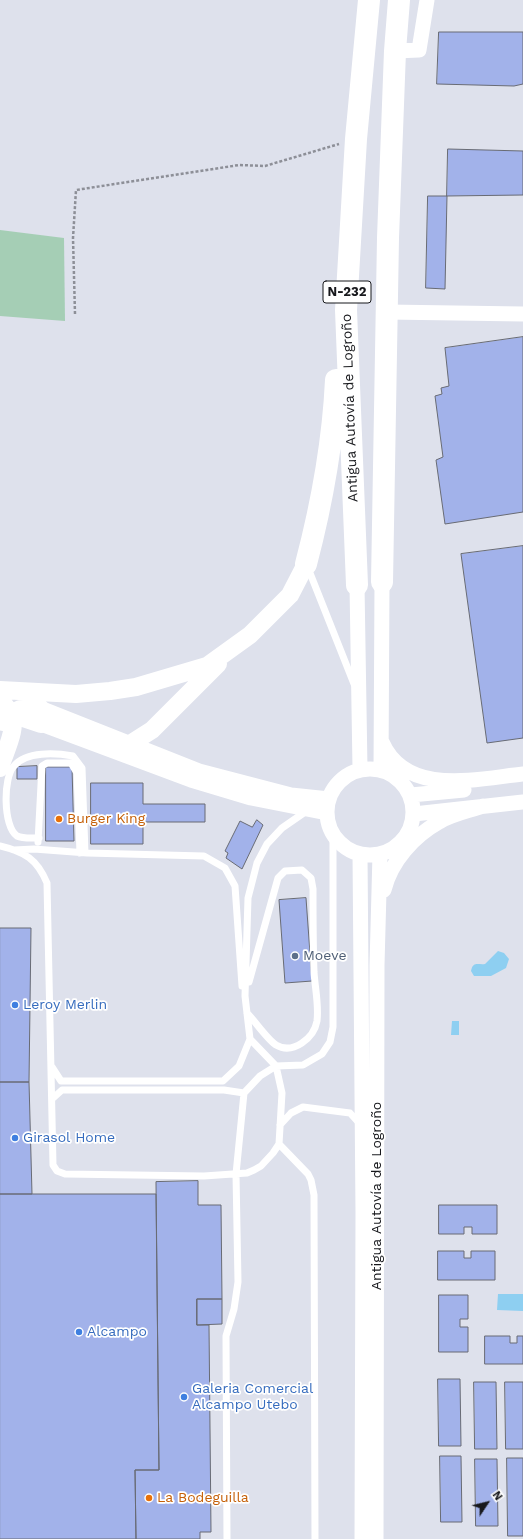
<!DOCTYPE html>
<meta charset="utf-8">
<style>
body{margin:0}
#map{position:relative;width:523px;height:1539px;overflow:hidden;background:#dee1ec;font-family:"Work Sans",sans-serif}
canvas{display:block}
.north{position:absolute;left:467px;top:1483px;width:40px;height:40px;-webkit-text-stroke:3px #fff;paint-order:stroke;rotate:55deg;font-size:11px;font-weight:700;line-height:16px;text-align:center;color:#17181c}
.north::after{content:'';display:block;margin:auto;width:14px;height:18px;background:#17181c;clip-path:polygon(50% 0,100% 100%,50% 72%,0 100%)}
</style>
<div id="map">
<canvas width="523" height="1539"></canvas>
<div class="north">N</div>
</div>
<script>
const c = document.querySelector('canvas').getContext('2d');
c.lineJoin = 'round';
function fill(path, color) {
  c.fillStyle = color;
  c.fill(path, 'evenodd');
}
function stroke(path, color, width, dash) {
  c.strokeStyle = color;
  c.lineWidth = width;
  c.lineCap = dash ? 'butt' : 'round';
  c.setLineDash(dash || []);
  c.stroke(path);
}
function label(font, color, halo, rows, align = 'center') {
  c.font = font + ' "Work Sans",sans-serif';
  c.lineWidth = 3.5;
  c.setLineDash([]);
  c.textBaseline = 'middle';
  c.strokeStyle = halo;
  c.fillStyle = color;
  for (const [text, x, y, turn = 0] of rows) {
    c.save();
    c.translate(x, y);
    c.rotate((+turn || 0) * Math.PI / 180);
    c.textAlign = isNaN(turn) ? turn : align;
    if (halo) c.strokeText(text, 0, 0);
    c.fillText(text, 0, 0);
    c.restore();
  }
}
const green = new Path2D(`
 M0 230 64 238 65 321 0 316Z`);
const water = new Path2D(`
 M498 951 504 953 509 959 506 968 491 976H474L471 971C473 961 478 965 485 964Z
 M452 1021H459V1035H451Z
 M498 1294H523V1311L497 1310Z`);
const building = new Path2D(`
 M439 32H523V84L514 86 437 84Z
 M448 149 523 151V195L447 196Z
 M428 196H447L445 289 426 288Z
 M523 337V512L445 524 436 460 443 457 435 396 442 394 441 388 449 386 445 348Z
 M523 546V738L487 743 461 554Z
 M37 766V779H17V767Z
 M46 767H72L74 841H46Z
 M91 783H143V804H205V822H143V844H91Z
 M257 820 263 825 242 869 226 858 228 853 225 851 240 821 252 827Z
 M306 898 312 981 285 983 279 900Z
 M0 928H31L29 1082H0Z
 M0 1082H29L32 1194H0Z
 M198 1181V1205H221L222 1299H197V1325H209L211 1532H200V1539H136L135 1470H159L156 1182Z
 M0 1194H156L159 1470H135L136 1539H0Z
 M439 1205H497V1234H472V1227H464V1234H439Z
 M438 1251H464V1258H471V1251H495V1280H438Z
 M439 1295H468V1319H460V1327H468V1352H439Z
 M197 1299H222V1324L197 1325Z
 M485 1336H510V1343H517V1336H523V1364H485Z
 M438 1379H460L461 1446H439Z
 M474 1382H496L497 1449H475Z
 M505 1382H523V1449H506Z
 M440 1456H461L462 1522H441Z
 M507 1458H523V1536H508Z
 M475 1459H497L498 1526H476Z`);
const path = new Path2D(`
 M75 314 73 238 76 190 239 165 265 166 339 144`);
const service = new Path2D(`
 M308 568 354 684
 M39 838C32 838 23 839 17 836 3 827 3 777 14 766 26 751 56 753 73 756L82 768 85 853
 M38 842 42 766 47 763H71L77 773 80 853
 M0 846C25 852 37 859 47 883L53 1165 57 1171 65 1174 204 1176 247 1173 254 1170 261 1166 273 1153 279 1144 282 1093 276 1066 250 1039 245 996 248 898 257 863 267 844 282 828 308 810
 M14 850 34 849 87 853 204 856 225 868 235 886 242 986
 M247 1013C255 1021 267 1039 276 1045 293 1055 314 1038 317 1021 319 1005 315 988 314 972 313 944 313 916 313 889L311 878 302 870 285 871 278 878 249 982
 M52 1067 61 1081H223L239 1066 250 1039
 M52 1099 62 1090H224L244 1093
 M280 1125 291 1113 303 1107 350 1113 360 1124
 M279 1144 308 1174 311 1180 314 1195 315 1539
 M227 1539 226 1336 234 1309 238 1282 236 1174 244 1093 260 1076 276 1066 303 1065 322 1054 330 1042 333 1027V834`);
const minor = new Path2D(`
 M395 51 419 50 427 0
 M387 312 523 314
 M357 585 360 769
 M30 704 199 771 291 795 329 799
 M41 724 191 780 251 798 327 813
 M382 742C406 797 476 779 523 774
 M327 812a43 43 0 1 1 86 0a43 43 0 1 1-86 0Z
 M381 770 382 582
 M411 795 464 790
 M414 814 523 802
 M360 854 363 1213 362 1539
 M384 890C391 861 414 836 439 822 452 814 469 811 483 806
 M376 1539 377 965 380 854`);
const tertiary = new Path2D(`
 M0 690 76 694 110 691 136 687 207 666 250 635 290 595 306 564
 M0 700C3 704 8 708 10 713 19 727 4 753 0 768
 M8 713 41 724
 M3 722C18 708 20 706 41 709
 M130 744 152 730 218 664`);
const trunk = new Path2D(`
 M306 564C322 503 333 443 336 380
 M382 582 388 238 395 51 399 0
 M357 585 346 310 356 139 369 0`);
const markers = [
 [59,819,4,"#e8710a"],
 [295,956,4,"#5c6f8a"],
 [15,1005,4,"#3f7fe0"],
 [15,1138,4,"#3f7fe0"],
 [79,1332,4,"#3f7fe0"],
 [184,1397,4,"#3f7fe0"],
 [149,1498,4,"#e8710a"]
];
const shields = [
 [347,292,48]
];
const shieldNames = [
 ["N-232",347,292]
];
const streetNames = [
 ["Antigua Autovía de Logroño",350,408,-92],
 ["Antigua Autovía de Logroño",377,1196,-90]
];
const foodNames = [
 ["Burger King",67,819],
 ["La Bodeguilla",157,1498]
];
const serviceNames = [
 ["Moeve",303,956]
];
const shopNames = [
 ["Leroy Merlin",23,1005],
 ["Girasol Home",23,1138],
 ["Alcampo",87,1332],
 ["Galeria Comercial",192,1389],
 ["Alcampo Utebo",192,1405]
];
fill(green, '#a5ceb5');
fill(water, '#8ecff1');
fill(building, '#a2b2ea');
stroke(building, '#686b74', 1);
stroke(path, '#8d8f97', 2.5, [3, 2]);
stroke(service, '#fff', 7);
stroke(minor, '#fff', 15);
stroke(tertiary, '#fff', 18);
stroke(trunk, '#fff', 22);
for (const [x, y, r, color] of markers) {
  const dot = new Path2D();
  dot.arc(x, y, r, 0, 2 * Math.PI);
  c.fillStyle = color;
  c.fill(dot);
  stroke(dot, '#fff', 1.5);
}
for (const [x, y, w] of shields) {
  const box = new Path2D();
  box.roundRect(x - w / 2, y - 11, w, 22, 3);
  c.fillStyle = '#fff';
  c.fill(box);
  stroke(box, '#17181c', 1);
}
label('bold 13px', '#17181c', null, shieldNames);
label('14px', '#17181c', '#fff', streetNames);
label('14px', '#c56008', '#fff', foodNames, 'left');
label('14px', '#4e5e75', '#fff', serviceNames, 'left');
label('14px', '#366cbe', '#fff', shopNames, 'left');
</script>
